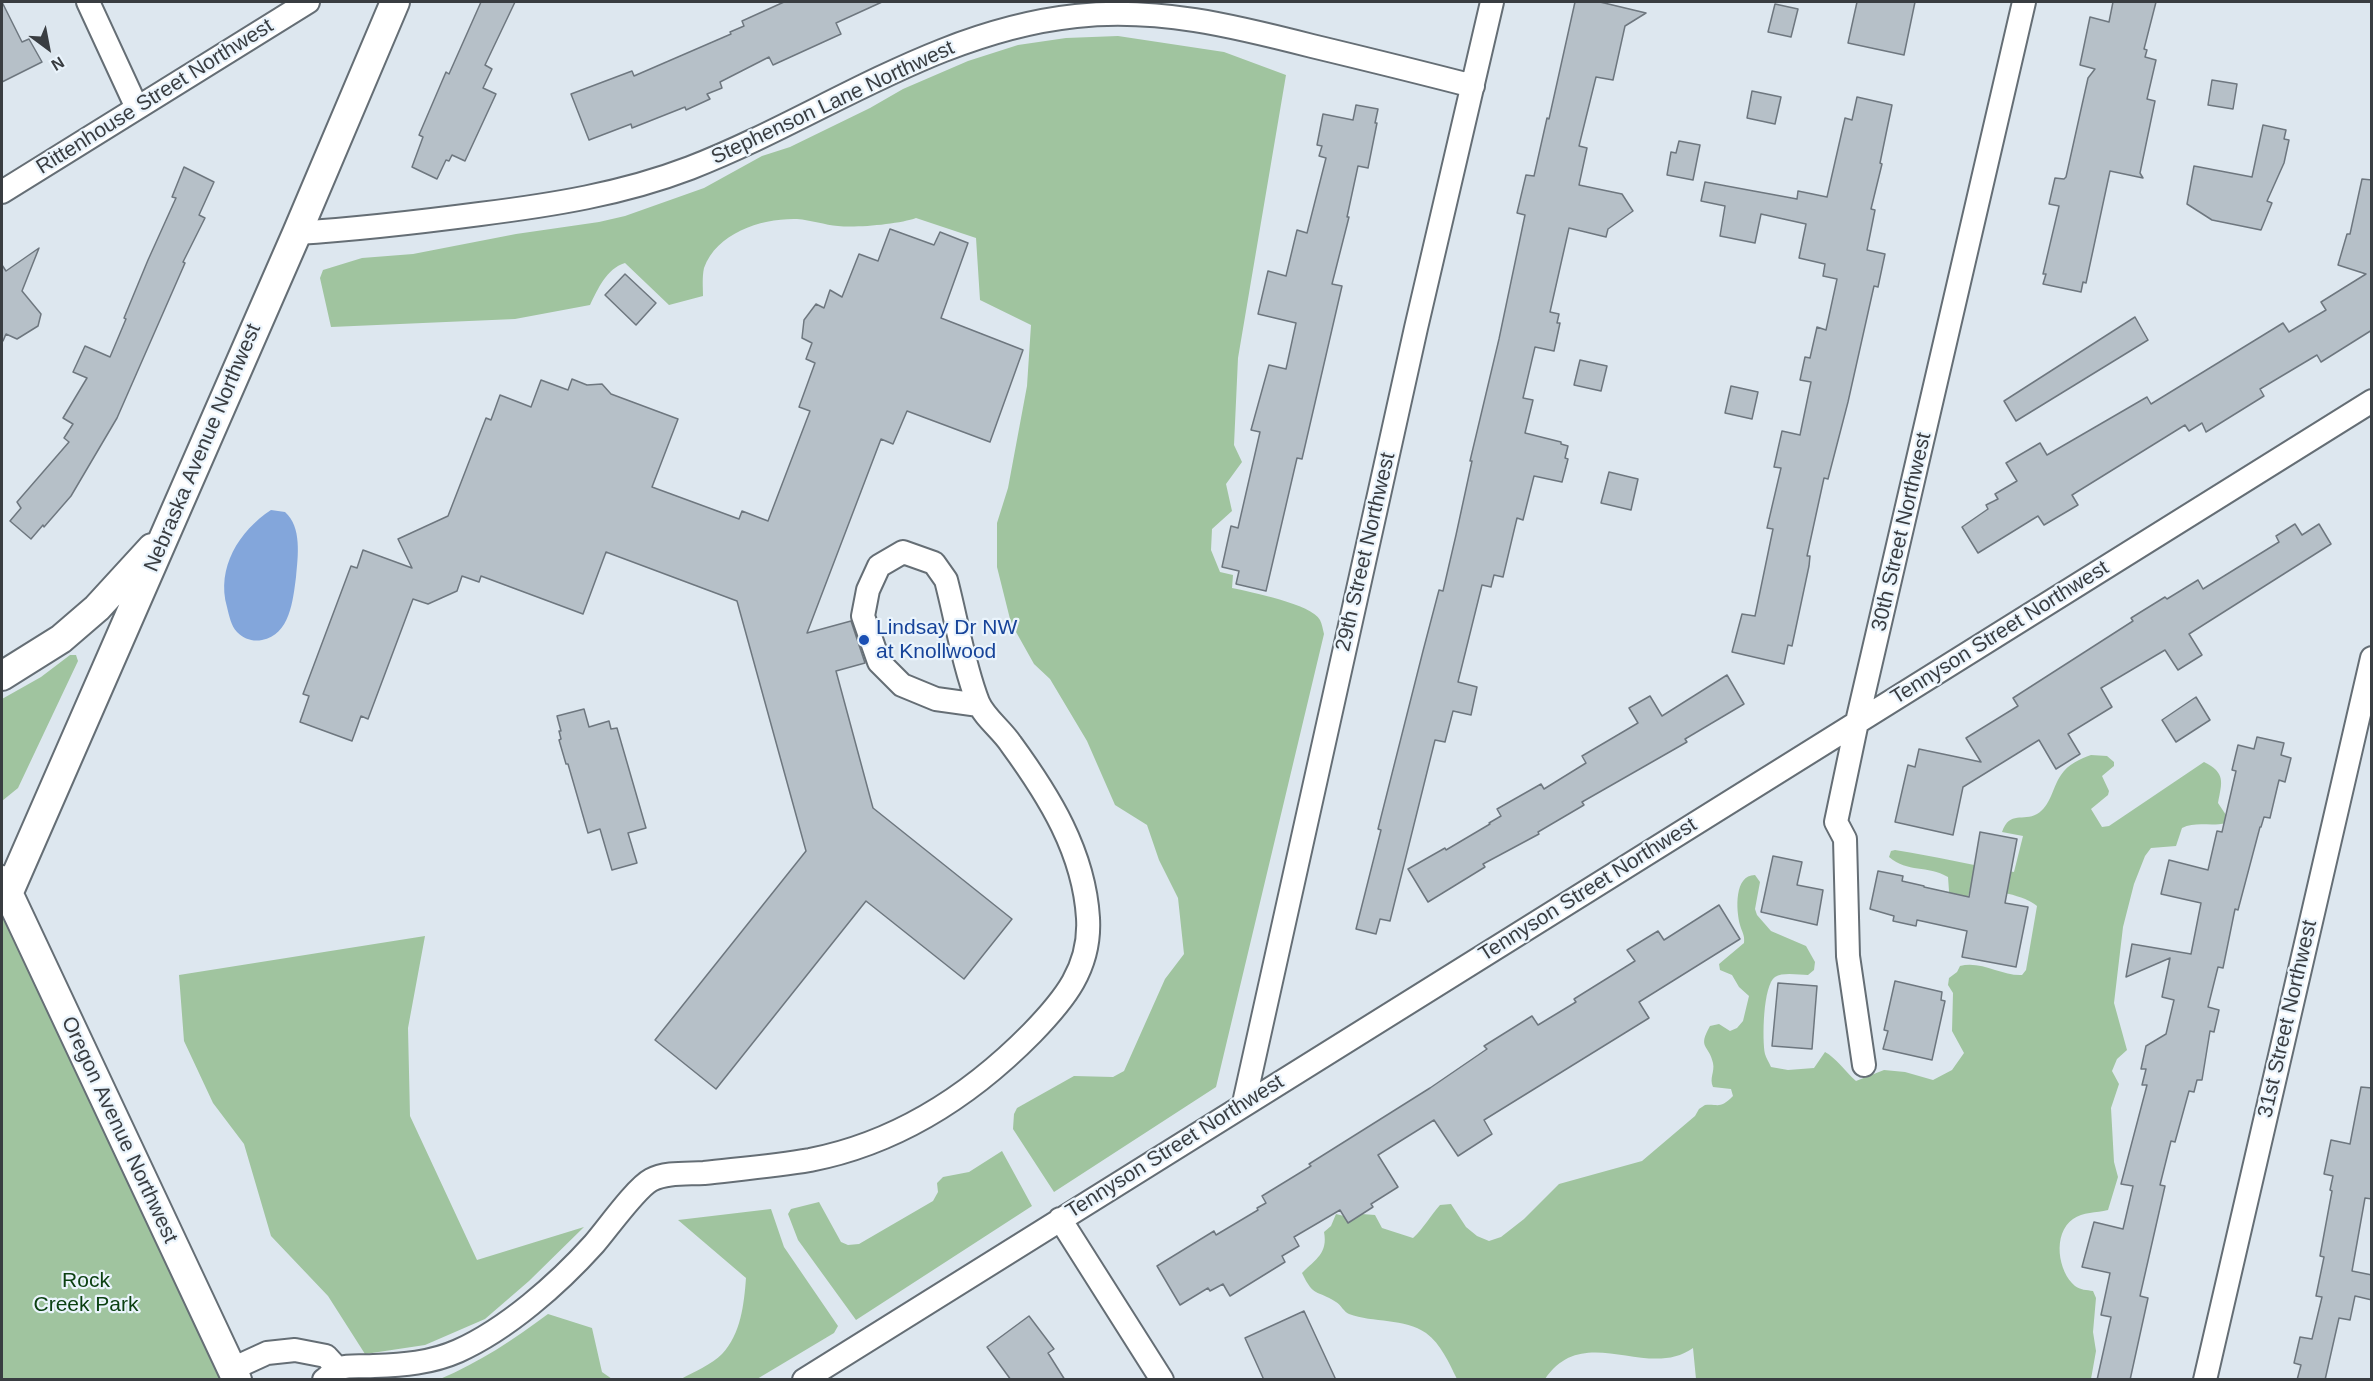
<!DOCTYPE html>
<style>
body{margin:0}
#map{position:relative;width:2373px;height:1381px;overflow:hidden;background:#dde7ef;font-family:Helvetica,sans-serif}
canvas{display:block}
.frame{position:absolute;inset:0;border:3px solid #393d41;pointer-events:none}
.north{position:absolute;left:18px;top:18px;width:60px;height:60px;-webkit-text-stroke:4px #eaf4fc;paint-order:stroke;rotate:148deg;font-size:16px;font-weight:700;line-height:24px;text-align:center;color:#393d41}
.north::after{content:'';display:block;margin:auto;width:21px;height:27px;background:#393d41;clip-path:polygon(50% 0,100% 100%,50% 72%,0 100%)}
</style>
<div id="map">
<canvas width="2373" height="1381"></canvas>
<div class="frame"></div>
<div class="north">N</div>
</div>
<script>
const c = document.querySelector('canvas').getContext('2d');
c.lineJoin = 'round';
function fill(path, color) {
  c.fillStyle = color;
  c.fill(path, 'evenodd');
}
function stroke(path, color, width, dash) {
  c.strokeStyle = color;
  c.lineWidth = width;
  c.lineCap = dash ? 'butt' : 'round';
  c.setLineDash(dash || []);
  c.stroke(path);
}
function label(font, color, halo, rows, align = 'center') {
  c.font = font + ' Helvetica,sans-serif';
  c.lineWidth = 4.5;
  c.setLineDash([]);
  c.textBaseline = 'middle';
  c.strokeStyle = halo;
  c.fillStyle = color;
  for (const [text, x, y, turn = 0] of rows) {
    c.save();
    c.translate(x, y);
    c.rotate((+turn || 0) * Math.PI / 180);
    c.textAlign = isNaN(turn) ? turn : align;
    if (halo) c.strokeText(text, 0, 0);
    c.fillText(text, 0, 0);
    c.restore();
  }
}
const green = new Path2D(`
 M1118 36 1224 52 1286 75 1238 358 1234 445 1242 462 1226 484 1232 511 1212 529 1211 550 1220 572 1233 575 1232 588C1250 592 1312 604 1320 620 1322 624 1323 630 1324 634L1216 1087 1054 1192 1013 1129 1014 1114 1017 1108 1074 1076 1113 1077 1124 1071 1165 979 1184 954 1178 898 1159 860 1147 825 1115 805 1087 741 1050 679 1034 664 1011 623 997 567V523L1008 488 1027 386 1031 325 980 300 976 238 916 218C900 224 857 228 838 226 825 225 811 220 797 219 763 218 717 232 704 268 702 277 703 287 703 296L669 305 625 263C606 269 598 289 590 305L515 319 331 327 320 278 323 270 362 258 413 254 516 234 599 222 625 216 704 188 762 156 790 147 870 108 903 89 968 61 1018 45 1066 38Z
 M70 655H76L78 661 18 788 2 801V699L41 677Z
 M2091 755 2107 756 2114 762V766L2102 776 2109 791 2108 795 2091 809 2102 827 2109 826 2204 762C2226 773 2222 782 2218 803L2228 818 2226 823C2211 827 2196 821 2182 828L2176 846 2151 848 2145 856 2134 884 2123 927 2114 1003 2127 1050 2117 1059 2112 1071 2119 1084 2111 1108 2114 1162 2118 1177 2108 1210C2096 1213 2083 1212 2073 1219 2052 1234 2058 1272 2075 1286 2080 1290 2087 1290 2093 1291L2096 1298 2093 1332 2096 1351 2091 1379H1696L1693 1348C1647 1381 1584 1321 1545 1379H1457C1449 1363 1441 1344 1426 1333 1405 1318 1373 1323 1349 1314 1344 1312 1341 1305 1336 1302 1316 1289 1314 1298 1302 1273 1316 1259 1328 1253 1324 1232L1331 1226 1336 1214 1344 1216 1348 1223 1362 1214 1375 1215 1382 1228 1413 1238C1424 1228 1430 1216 1440 1205L1451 1204 1466 1227 1477 1236 1489 1241 1501 1237 1524 1219 1559 1184 1642 1161 1695 1116 1699 1109 1705 1105C1720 1104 1720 1109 1733 1096L1731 1089 1713 1087C1709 1078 1715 1072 1713 1063 1709 1044 1697 1049 1710 1026L1719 1024 1730 1031 1737 1028 1743 1021 1749 996 1739 987 1732 975 1720 970 1719 964 1744 943C1745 935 1742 932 1740 925 1736 910 1734 875 1755 875L1760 882 1755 909 1757 915 1771 931 1806 946 1815 962 1814 970 1808 975C1799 975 1783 972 1775 977 1763 985 1762 1040 1765 1054 1766 1058 1769 1062 1771 1067L1788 1070 1814 1068 1825 1052C1835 1057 1846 1072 1856 1081L1884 1070 1905 1072 1933 1080 1952 1070 1964 1053 1952 1031 1953 993 1948 985 1949 978 1957 972 1960 966C1980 960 2002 976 2022 975L2026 970 2037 906C2026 895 1986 888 1970 889L1965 909 1943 919 1949 891 1948 877C1927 865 1908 873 1889 857L1891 851 1895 850C1935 856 1974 866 2014 872L2023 836 2002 832C2010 810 2023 822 2037 814 2051 806 2052 788 2061 775 2068 764 2080 759 2091 755Z
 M2 905 221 1379H2Z
 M425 936 408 1028 410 1116 477 1260 584 1227 529 1281 485 1319 425 1345 365 1354 328 1296 271 1236 244 1144 213 1103 184 1041 179 975Z
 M1002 1151 1032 1206 856 1320 798 1240 788 1214 791 1209 819 1202 841 1242 848 1245 859 1244 933 1201 938 1192 937 1183 943 1177 969 1172Z
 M771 1209 784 1247 838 1326 834 1333 757 1379H681C694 1372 712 1364 722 1354 741 1334 744 1304 746 1278L678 1220Z
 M548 1314 592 1328 602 1372 612 1379H440C480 1362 513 1340 548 1314Z`);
const water = new Path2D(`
 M271 510 285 512C302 527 298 556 296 577 293 600 290 635 262 640 253 642 244 639 237 632 231 626 229 615 227 607 216 568 239 531 271 510Z`);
const building = new Path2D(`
 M2 2 22 42 29 39 42 62 2 82Z
 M481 2H515L485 65 492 69 483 88 496 94 465 161 452 155 449 161 446 160 437 179 412 167 423 137 419 135 446 72 449 74Z
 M784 2H882L836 23 841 34 773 65 769 57 720 82 722 88 707 94 710 99 686 110 685 107 632 128 631 124 589 140 571 94 632 71 634 76 731 34 730 32 744 26 742 21Z
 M1575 2H1600L1646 13 1625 26 1613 80 1596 77 1579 146 1587 148 1579 185 1622 194 1633 211 1608 229 1606 237 1569 228 1550 312 1559 314 1557 323H1560L1554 351 1535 347 1523 398 1533 400 1525 433 1561 442V444L1568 446 1565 458 1568 459 1562 482 1534 476 1523 520 1517 518 1503 577 1494 575 1491 587 1482 585 1458 682 1477 687 1471 715 1453 711 1445 742 1435 740 1390 921 1380 919 1376 934 1356 929 1381 830 1378 829 1423 651 1439 590 1443 591 1456 535 1472 461H1470L1499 339 1525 215 1517 213 1526 175 1534 176 1547 118 1549 119Z
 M1857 2H1915L1904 55 1848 43Z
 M2113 2H2156L2144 49 2147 50 2145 57 2156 60 2147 99 2155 101 2140 173 2143 178 2110 171 2086 283 2083 282 2081 292 2043 284 2046 274H2043L2059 206 2049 204 2055 178 2064 179 2066 177 2088 78 2095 69 2080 65 2090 17 2109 22Z
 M1775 4 1798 9 1791 37 1768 32Z
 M2212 80 2237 84 2233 109 2208 105Z
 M1752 91 1781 97 1775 124 1747 118Z
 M1857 97 1892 105 1880 163 1882 164 1871 209 1875 210 1867 250 1885 254 1878 287 1874 286 1848 402 1828 479 1824 478 1807 556H1810L1809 566 1792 646 1788 645 1784 664 1732 652 1742 614 1755 616 1773 529 1767 528 1781 468 1774 467 1782 431 1800 435 1811 382 1800 380 1805 357 1810 358 1817 327 1826 330 1837 279 1823 276 1825 264 1799 258 1806 224 1761 214 1755 243 1720 236 1725 206 1701 201 1705 182 1797 199 1798 191 1827 197 1845 118 1852 120Z
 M1356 105 1378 109 1375 123H1377L1368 168 1358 166 1347 217H1349L1332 284 1342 286 1302 459 1297 458 1266 591 1236 584 1239 571 1222 567 1231 526 1238 528 1260 432 1251 430 1269 365 1286 369 1296 323 1258 314 1268 271 1286 276 1297 230 1307 233 1326 158 1319 156 1322 146 1317 145 1323 114 1353 120Z
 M2263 125 2286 130 2284 139 2289 140 2284 163 2267 201 2272 203 2261 230 2212 220 2187 204 2194 166 2252 177Z
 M1679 141 1700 145 1693 180 1667 175 1671 152 1676 153Z
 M184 167 214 182 199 215 205 218 183 262 185 263 117 418 71 496 44 527 43 525 31 539 10 521 21 508 17 502 69 442 64 438 73 424 63 418 87 378 73 372 85 346 110 357 126 319 124 318 148 260 176 198 172 197Z
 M2362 179 2372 180V330L2321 362 2317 355 2260 389 2264 396 2206 432 2202 423 2189 431 2185 425 2072 495 2078 505 2044 525 2038 516 1978 553 1962 527 1988 509 1986 505 1998 499 1995 494 2017 481 2006 463 2040 443 2047 455 2147 397 2151 404 2283 323 2289 332 2326 310 2321 302 2366 274 2338 265 2347 234H2350Z
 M890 229 934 245 940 232 968 243 941 318 1023 350 990 442 907 411 893 444 881 439 807 633 851 621 865 663 836 671 873 808 1012 919 964 979 866 901 716 1089 655 1040 806 851 737 601 606 552 583 614 481 576 479 582 462 576 457 591 428 604 413 599 368 719 361 716 352 741 300 722 309 696 303 694 351 566 357 568 363 550 412 568 398 539 448 516 486 418 491 420 500 395 531 407 541 380 568 390 572 379 587 385 602 384 611 394 678 419 652 487 739 519 742 511 768 521 810 411 799 407 815 363 806 359 812 343 802 338 804 320 816 304 824 308 830 290 842 297 859 254 878 261Z
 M39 248 22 291 41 314 38 326 17 339 6 334 3 341 2 340V265L6 271Z
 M625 274 656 303 636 325 605 295Z
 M2135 317 2148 340 2016 421 2004 401Z
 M1580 360 1607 366 1601 391 1574 385Z
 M1731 386 1758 392 1752 419 1725 413Z
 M1609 472 1638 479 1631 510 1601 503Z
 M2295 524 2302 535 2319 524 2331 544 2189 634 2202 655 2178 670 2165 650 2101 688 2112 707 2068 734 2080 754 2056 769 2039 740 1963 787 1953 835 1895 822 1908 765 1915 767 1919 749 1981 762 1966 738 2018 706 2013 698 2133 621 2131 618 2165 597 2167 599 2198 580 2203 589 2279 542 2276 536Z
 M1727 675 1744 704 1685 739 1687 742 1582 802 1584 805 1538 832 1539 834 1483 864 1485 867 1428 902 1408 869 1445 848 1446 850 1490 824 1489 823 1501 816 1497 809 1541 784 1544 789 1586 763 1582 756 1638 723 1629 708 1650 696 1662 716Z
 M2196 697 2210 720 2176 742 2162 720Z
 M584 709 589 727 609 721 611 729 617 728 646 828 628 833 637 863 612 870 600 829 588 833 568 764H566L559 740 561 739 559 731H561L557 716Z
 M2257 737 2284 743 2281 755 2291 758 2285 782 2279 780 2270 818 2264 817 2261 827H2260L2238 910 2235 909 2223 968 2218 967 2208 1007 2219 1010 2214 1032 2210 1031 2202 1080H2197L2194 1092 2189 1091 2175 1142 2171 1141 2160 1185 2165 1186 2140 1296 2148 1298 2130 1380H2097L2111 1317 2101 1315 2110 1273 2082 1267 2094 1222 2123 1229 2133 1186 2121 1184 2147 1085H2142L2146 1069H2141L2146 1046 2166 1034 2174 1000 2162 997 2170 958 2126 977 2132 944 2191 954 2201 903 2161 894 2169 860 2208 870 2217 831 2222 832 2236 771 2232 770 2238 745 2254 749Z
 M1980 832 2017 839 2005 903 2028 907 2016 967 1962 957 1967 931 1917 920 1916 926 1893 921 1894 916 1870 909 1878 871 1903 876 1902 881 1924 886V887L1969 897Z
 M1773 856 1802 862 1797 885 1823 890 1817 925 1761 912Z
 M1719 905 1740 939 1639 1002 1649 1018 1484 1120 1492 1134 1458 1156 1434 1120 1378 1155 1398 1187 1371 1204 1373 1207 1348 1223 1340 1210 1294 1237 1299 1246 1282 1256 1285 1262 1230 1296 1223 1284 1210 1291 1208 1288 1180 1305 1157 1266 1214 1231 1216 1235 1258 1210 1257 1208 1266 1203 1262 1196 1311 1166 1309 1164 1430 1088 1487 1049 1484 1046 1532 1016 1538 1025 1576 1002 1574 999 1635 961 1627 950 1658 931 1664 940Z
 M1895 981 1942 992 1941 1000 1945 1001 1932 1060 1883 1049 1888 1031 1884 1030Z
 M1778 983 1817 986 1812 1049 1772 1046Z
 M2361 1087 2372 1088V1199L2365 1198 2352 1271 2372 1275V1300L2355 1296 2350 1320 2339 1318 2325 1380H2297L2301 1365 2294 1363 2300 1337 2312 1339 2322 1297 2316 1296 2324 1257 2320 1256 2332 1191 2330 1190 2333 1176 2324 1174 2331 1140 2350 1144Z
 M1304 1311 1336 1380H1264L1245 1338Z
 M1029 1316 1054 1349 1048 1353 1065 1380H1011L987 1347Z`);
const minor = new Path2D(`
 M88 2 137 108
 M2 192 308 2
 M297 233C359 229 419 222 480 214 552 205 622 194 690 168 819 118 934 31 1076 16 1157 7 1234 26 1312 46 1366 59 1419 72 1473 86
 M1864 1065 1848 956 1845 839 1836 822 1857 722 2024 2
 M1244 1103 1416 328 1492 2
 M1060 1219 1162 1380
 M232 1369 267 1353 295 1350 326 1356 338 1369
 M324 1380C329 1376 335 1370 340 1368 350 1365 363 1367 374 1366 403 1365 431 1363 458 1351 507 1329 558 1284 594 1244 607 1229 636 1188 651 1180 666 1172 687 1174 704 1173 739 1169 775 1166 810 1160 897 1143 970 1096 1032 1033 1064 1000 1091 968 1088 918 1084 852 1049 796 1011 744 1002 730 984 717 978 702 964 667 956 618 946 580L934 563 903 552 879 566 868 590 863 616 879 662 902 685 936 699 979 705
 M804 1380 2372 401
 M2205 1380 2372 658`);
const tertiary = new Path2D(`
 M2 676 61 639 97 608 152 548
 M2 880 237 1380
 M8 894 297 233 395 2`);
const markers = [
 [864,640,6,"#1a4fb4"]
];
const streetNames = [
 ["Rittenhouse Street Northwest",155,97,-32],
 ["Stephenson Lane Northwest",833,103,-25],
 ["Nebraska Avenue Northwest",203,448,-67],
 ["30th Street Northwest",1902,532,-77],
 ["29th Street Northwest",1366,552,-77],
 ["Tennyson Street Northwest",2000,633,-32],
 ["Tennyson Street Northwest",1588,890,-32],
 ["31st Street Northwest",2288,1019,-77],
 ["Oregon Avenue Northwest",119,1130,65],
 ["Tennyson Street Northwest",1175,1147,-32]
];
const transitNames = [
 ["Lindsay Dr NW",876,628],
 ["at Knollwood",876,652]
];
const parkNames = [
 ["Rock",86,1281],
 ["Creek Park",86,1305]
];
fill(green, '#a0c49f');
fill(water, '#83a6db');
fill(building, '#b6c0c8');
stroke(building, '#6e777f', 1.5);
stroke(minor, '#656e75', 26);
stroke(tertiary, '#656e75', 32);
stroke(minor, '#fff', 22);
stroke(tertiary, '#fff', 28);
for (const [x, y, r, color] of markers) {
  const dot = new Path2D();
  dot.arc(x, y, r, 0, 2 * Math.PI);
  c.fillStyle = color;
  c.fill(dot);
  stroke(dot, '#eaf4fc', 2);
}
label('21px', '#393d41', '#eaf4fc', streetNames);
label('21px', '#164399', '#eaf4fc', transitNames, 'left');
label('21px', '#0c4112', '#eaf4fc', parkNames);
</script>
